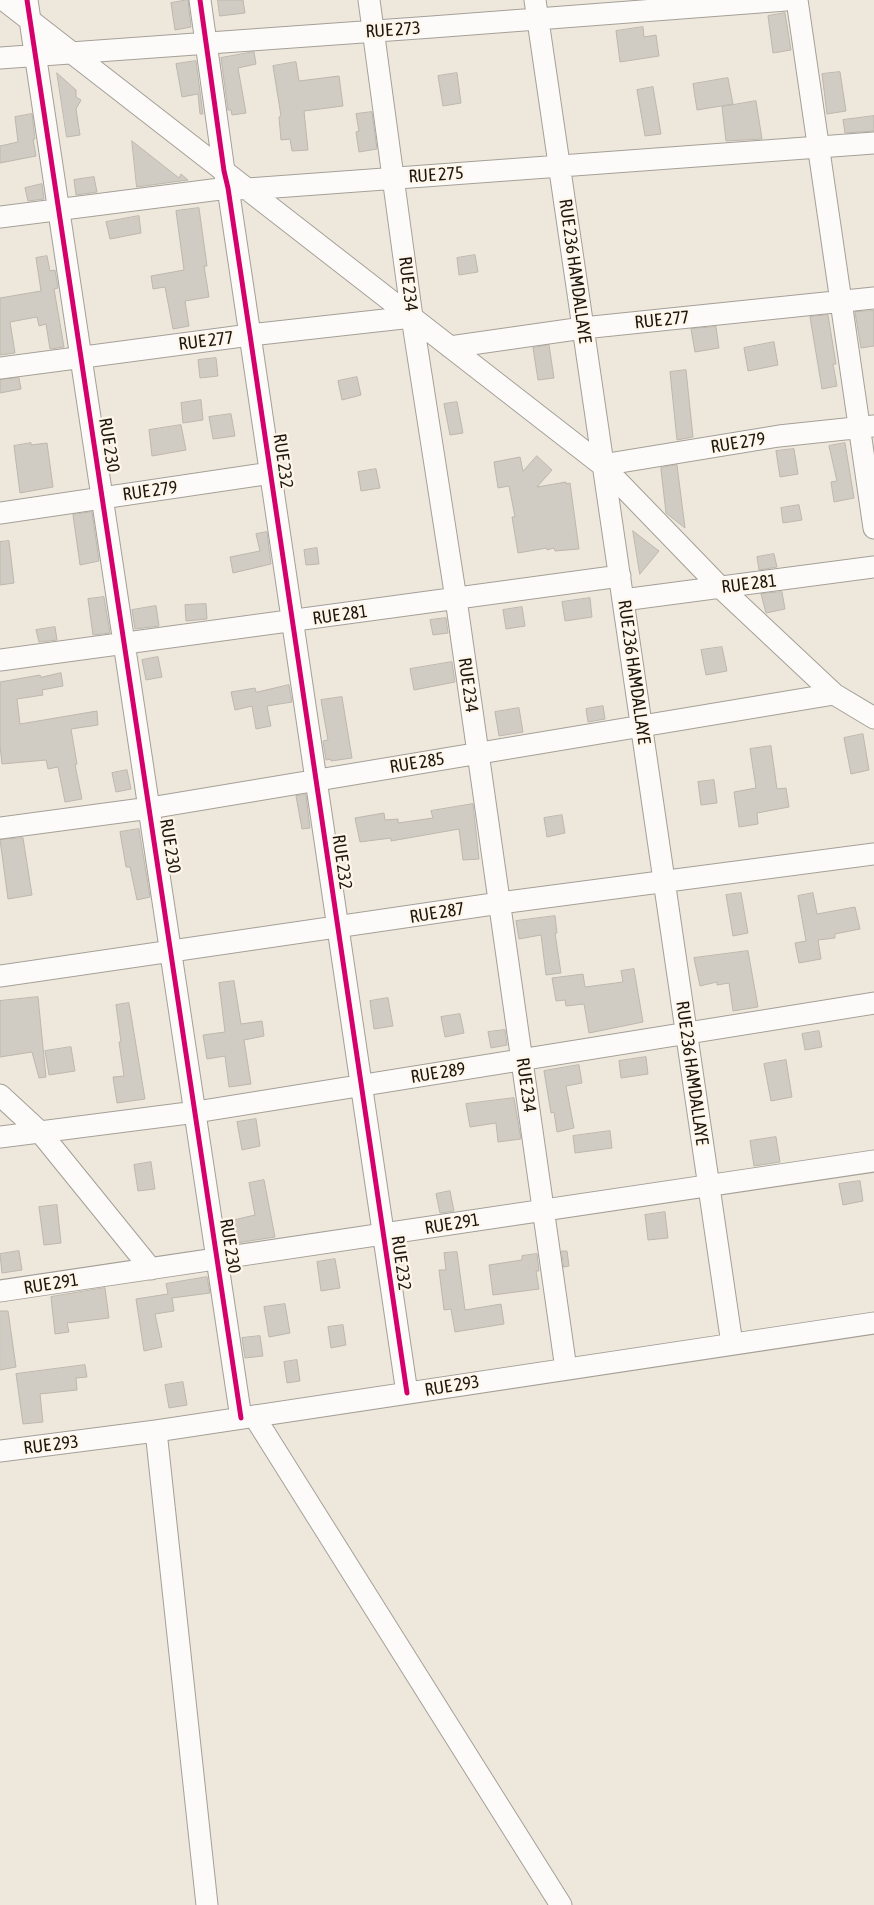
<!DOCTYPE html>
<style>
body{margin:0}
canvas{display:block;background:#eee7dc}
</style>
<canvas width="874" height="1905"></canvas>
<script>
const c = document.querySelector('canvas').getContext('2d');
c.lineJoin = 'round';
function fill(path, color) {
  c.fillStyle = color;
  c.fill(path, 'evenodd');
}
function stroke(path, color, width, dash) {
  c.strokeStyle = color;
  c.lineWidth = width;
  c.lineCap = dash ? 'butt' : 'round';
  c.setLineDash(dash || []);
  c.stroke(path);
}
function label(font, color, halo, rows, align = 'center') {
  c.font = font + ' "Asap Condensed",sans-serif';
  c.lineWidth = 4.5;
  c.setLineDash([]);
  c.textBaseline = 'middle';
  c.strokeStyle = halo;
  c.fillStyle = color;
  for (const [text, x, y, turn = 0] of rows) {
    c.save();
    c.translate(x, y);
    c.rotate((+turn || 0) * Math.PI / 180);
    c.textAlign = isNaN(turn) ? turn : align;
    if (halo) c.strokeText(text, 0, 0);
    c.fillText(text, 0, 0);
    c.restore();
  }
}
const building = new Path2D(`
 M188 0 191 27 175 30 171 3Z
 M218 0H243L245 13 220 16Z
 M785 13 791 50 773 53 768 16Z
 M643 27 644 37 656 35 659 56 620 62 616 31Z
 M254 52 256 64 238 68 246 113 232 115 231 110H228L221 58Z
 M196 61 203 114H200L198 94 182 97 176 64Z
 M296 62 299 81 339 76 343 106 304 111 308 150 292 151 290 139 281 140 279 117 281 116 273 66Z
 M840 72 846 111 827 114 822 74Z
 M57 73 76 90V97L81 100 76 109 80 135 67 137Z
 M457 73 461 103 443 106 438 76Z
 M728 78 733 104 697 110 693 84Z
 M653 87 661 134 645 136 637 90Z
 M756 101 762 139 726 141 722 107Z
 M372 112 377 149 359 152 356 132 359 131 356 114Z
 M32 114 35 139H33L36 156 0 163V146L18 142 15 117Z
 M874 116V131L845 133 843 120Z
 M132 141 179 178 181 174 188 180 137 187Z
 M94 177 97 192 76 195 74 180Z
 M42 184 44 199 28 201 25 188Z
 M199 208 207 266H204L209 297 185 301 189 326 173 329 165 287 153 289 151 276 184 270 176 211Z
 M139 216 141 233 110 239 106 222Z
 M475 255 478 272 459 275 457 258Z
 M47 256 50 271 55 270 58 288 54 289 64 347 50 349 46 324 39 326 37 317 10 322 15 353 0 355V298L41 291 36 258Z
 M874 311V346L861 348 855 312Z
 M828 315 836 364H833L837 386 822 389 810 317Z
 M716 327 719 348 695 352 691 329Z
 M774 342 778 365 748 371 744 348Z
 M549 345 554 378 538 380 533 348Z
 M216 358 218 376 200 378 198 360Z
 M686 370 693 437 677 440 670 372Z
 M357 377 361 395 342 400 338 381Z
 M19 378 21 389 0 393V380Z
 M201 400 203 420 183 423 181 403Z
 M457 402 463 433 450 435 444 404Z
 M231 414 235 436 213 439 209 417Z
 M181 425 186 450 152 456 149 430Z
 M31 443V445L47 443 53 487 20 493 14 446Z
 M845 443 854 498 834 502 831 482 837 481 829 446Z
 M794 449 798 474 780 477 776 451Z
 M537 456 552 470 537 487 566 482V484L570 483 579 549 555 551 554 548 547 550V548L518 553 512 517H515L509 486 498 488 494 462 520 457 523 471Z
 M677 465 685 528 666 513 661 470V468Z
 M376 469 380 488 361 491 358 472Z
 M799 505 802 520 783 523 781 508Z
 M92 512 99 561 80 565 73 515Z
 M633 531 659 551 640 574Z
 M267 532 271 564 233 573 230 557 260 551 256 534Z
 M9 541 14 583 0 585V542Z
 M317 548 319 564 306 565 304 550Z
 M774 554 777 567 759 570 757 557Z
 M782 592 785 609 766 613 761 594Z
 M104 597 110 633 93 635 88 599Z
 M590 598 592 617 565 621 562 602Z
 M206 604 207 619 186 621 185 605Z
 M156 606 159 626 135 629 132 610Z
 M522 607 525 626 506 629 503 610Z
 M446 618 448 633 433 635 430 620Z
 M55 627 57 640 39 642 36 630Z
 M722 647 727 671 706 675 701 650Z
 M158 657 162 677 146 680 142 660Z
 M452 662 455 682 414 690 410 669Z
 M61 673 63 686 42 690 43 695 17 699 20 724 97 711 98 725 71 729 77 764 75 765 82 799 65 802 58 767 48 769 46 760 2 764 0 746V682L40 675 41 677Z
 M289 685 292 702 267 706 271 726 256 729 252 706 235 710 231 692 255 688 256 692Z
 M342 697 352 758 331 761V759L326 760 323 741 328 740 321 700Z
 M603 706 605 719 588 722 586 709Z
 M519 708 523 732 499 736 495 712Z
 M863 734 869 770 851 774 844 738Z
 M771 746 777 789 786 788 789 807 757 813 758 824 739 827 734 792 756 788 750 749Z
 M127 770 131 789 116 792 112 773Z
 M714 780 717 803 701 805 698 782Z
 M306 795 310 828 302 829 296 796Z
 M473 804 479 859 463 860 459 829 391 841V838L360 842 355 818 384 813 385 820 398 819V823L433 818 431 811Z
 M562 815 565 833 547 837 544 818Z
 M139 829 150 897 137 900 130 867H126L120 832Z
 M23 838 32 895 8 899 0 840Z
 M741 893 748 933 733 936 726 895Z
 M813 893 817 914 855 907 860 929 835 934V938L818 940 821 959 799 963 795 943 806 941 798 896Z
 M555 916 557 933H555L561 973 546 975 541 935 519 939 516 921Z
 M748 951 758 1007 733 1011 729 983 717 985V982L700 986 694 958Z
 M634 969 643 1022 589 1033 584 1004 566 1006 565 1000 556 1001 552 978 583 974 585 987 623 982 621 971Z
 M234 981 241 1024 262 1021 264 1036 244 1040 251 1084 229 1087 225 1056 207 1059 203 1035 225 1032 219 983Z
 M38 997 46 1077 39 1078 32 1052 0 1057V1001Z
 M388 998 393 1026 374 1029 370 1001Z
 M129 1003 145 1099 117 1103 113 1077 124 1076 119 1042H121L116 1005Z
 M460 1014 464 1033 445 1037 441 1017Z
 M505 1030 507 1045 491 1048 488 1032Z
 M819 1031 822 1047 805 1050 802 1034Z
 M71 1047 75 1071 49 1075 45 1051Z
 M646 1057 648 1074 621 1078 619 1061Z
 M786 1060 792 1097 771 1101 764 1064Z
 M579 1065 582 1083 566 1086 574 1128 557 1132 554 1112 551 1113 544 1071Z
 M514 1098 521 1139 498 1142 496 1123 470 1127 466 1104Z
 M256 1119 260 1146 242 1150 237 1122Z
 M610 1131 612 1148 575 1153 573 1136Z
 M776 1137 780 1162 754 1166 750 1141Z
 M151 1162 155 1189 138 1191 134 1165Z
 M264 1180 275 1237 230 1244 225 1222 255 1215 249 1183Z
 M860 1181 863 1201 843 1205 839 1184Z
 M450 1191 454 1211 440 1213 436 1194Z
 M57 1205 61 1243 44 1245 39 1207Z
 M665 1212 668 1238 648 1240 645 1215Z
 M19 1251 22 1270 2 1273 0 1254Z
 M562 1251H567L569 1266 564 1267Z
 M457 1252 465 1310 501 1304 504 1324 455 1332 451 1309 444 1310 439 1270H446L444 1253Z
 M537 1254 539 1271H536L539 1289 493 1295 489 1265 522 1260V1256Z
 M335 1259 340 1288 321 1291 317 1262Z
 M207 1277 210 1293 172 1298 174 1311 155 1314 162 1347 144 1351 136 1299 168 1294 166 1284Z
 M105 1288 109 1318 67 1323 69 1332 55 1334 51 1297Z
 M285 1304 290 1333 269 1337 264 1307Z
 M0 1311H8L16 1367 0 1370Z
 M343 1325 346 1345 331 1348 328 1327Z
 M260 1336 263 1356 245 1358 242 1338Z
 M297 1360 300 1381 287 1383 284 1362Z
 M85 1365 87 1377 76 1378 77 1390 40 1394 43 1422 23 1424 16 1374Z
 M183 1382 187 1405 169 1408 165 1385Z`);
const minor = new Path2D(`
 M4 0 602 465 720 587 834 694 874 718
 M27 0 241 1418
 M200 0 224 171 228 188 250 335 407 1393
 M369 0 412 317 456 599 566 1369
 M535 0 732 1344
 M797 0 874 528
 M0 58 432 27 786 0
 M0 217 228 188 248 189 874 143
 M450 347 583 328 874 298
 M0 368 250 335 412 317
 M602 465 779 436 874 426
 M0 513 271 473
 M623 600 874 567
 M0 660 620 576
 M0 828 150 808 834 694
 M0 976 500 903 874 854
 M0 1095 40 1132 151 1269
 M0 1137 196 1112 874 1003
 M0 1291 874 1161
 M254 1416 561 1905
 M156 1431 207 1905
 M0 1451 156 1431 874 1323`);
const cycleway = new Path2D(`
 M27 0 241 1418
 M200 0 224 171 228 188 250 335 407 1393`);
const streetNames = [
 ["RUE 273",393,30,-4],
 ["RUE 275",436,175,-4],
 ["RUE 236 HAMDALLAYE",575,271,82],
 ["RUE 234",408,284,83],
 ["RUE 277",662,320,-6],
 ["RUE 277",206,341,-7],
 ["RUE 279",738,443,-9],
 ["RUE 230",109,445,81],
 ["RUE 232",283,461,82],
 ["RUE 279",150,491,-8],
 ["RUE 281",749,584,-7],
 ["RUE 281",340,615,-8],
 ["RUE 236 HAMDALLAYE",634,672,82],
 ["RUE 234",468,685,82],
 ["RUE 285",417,763,-9],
 ["RUE 230",170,846,81],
 ["RUE 232",342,862,82],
 ["RUE 287",437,913,-9],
 ["RUE 289",438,1073,-9],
 ["RUE 236 HAMDALLAYE",692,1073,82],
 ["RUE 234",526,1085,82],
 ["RUE 291",452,1224,-9],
 ["RUE 230",230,1246,81],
 ["RUE 232",401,1263,82],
 ["RUE 291",51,1284,-9],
 ["RUE 293",452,1386,-9],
 ["RUE 293",51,1445,-7]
];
fill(building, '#d1ccc3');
stroke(building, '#bdb7ae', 1);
stroke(minor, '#a5a097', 23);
stroke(minor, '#fcfbfa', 21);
stroke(cycleway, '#d6006c', 5);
label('18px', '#1b160f', '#fff6ea', streetNames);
</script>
